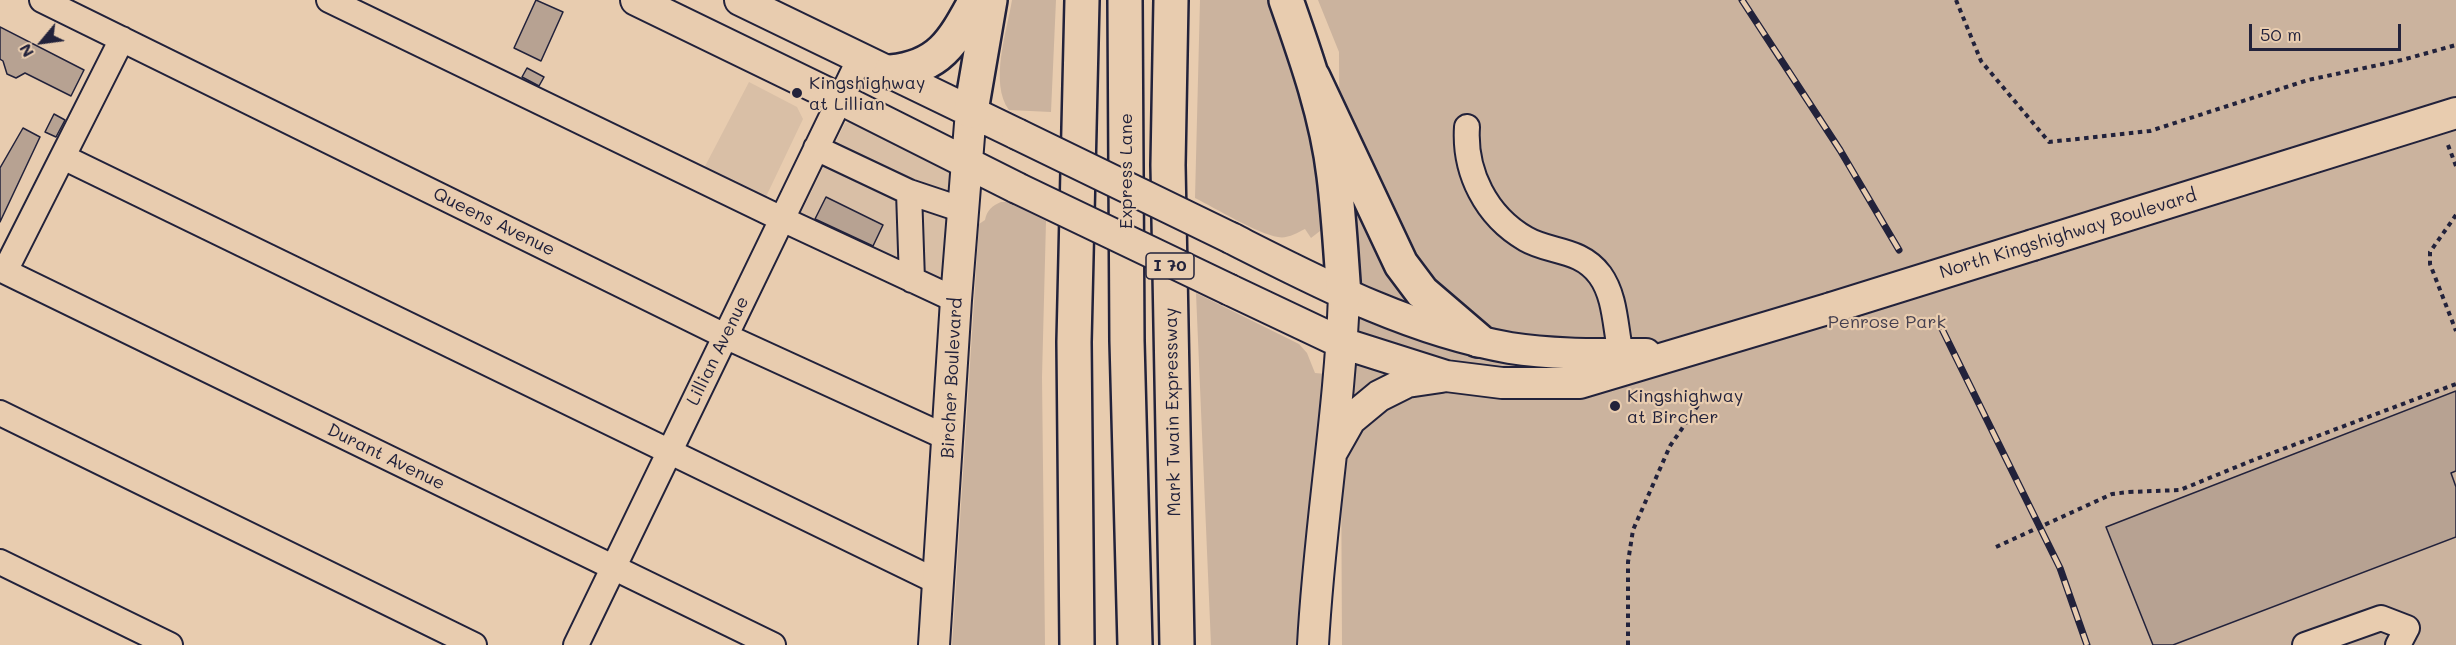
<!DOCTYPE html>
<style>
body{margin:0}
#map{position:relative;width:2456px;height:645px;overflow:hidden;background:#e8ccaf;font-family:Mali,sans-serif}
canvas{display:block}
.north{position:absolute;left:12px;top:12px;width:60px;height:60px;-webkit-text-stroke:4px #e8ccaf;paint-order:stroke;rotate:241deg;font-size:16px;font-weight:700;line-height:24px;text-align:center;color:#22223b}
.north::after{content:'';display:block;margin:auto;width:21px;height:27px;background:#22223b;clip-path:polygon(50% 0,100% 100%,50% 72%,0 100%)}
.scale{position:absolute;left:2249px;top:24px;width:152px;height:27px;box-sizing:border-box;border:3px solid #22223b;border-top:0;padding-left:8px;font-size:18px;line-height:21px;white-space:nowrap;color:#22223b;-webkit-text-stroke:4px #e8ccaf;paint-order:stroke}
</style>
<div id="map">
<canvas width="2456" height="645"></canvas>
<div class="north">N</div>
<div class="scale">50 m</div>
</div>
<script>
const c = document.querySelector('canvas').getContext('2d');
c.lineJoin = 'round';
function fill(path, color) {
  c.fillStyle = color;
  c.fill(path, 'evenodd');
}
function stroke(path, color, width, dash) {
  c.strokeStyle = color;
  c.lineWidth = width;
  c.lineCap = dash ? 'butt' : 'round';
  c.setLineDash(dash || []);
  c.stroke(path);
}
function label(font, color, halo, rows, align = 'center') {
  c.font = font + ' Mali,sans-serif';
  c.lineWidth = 4.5;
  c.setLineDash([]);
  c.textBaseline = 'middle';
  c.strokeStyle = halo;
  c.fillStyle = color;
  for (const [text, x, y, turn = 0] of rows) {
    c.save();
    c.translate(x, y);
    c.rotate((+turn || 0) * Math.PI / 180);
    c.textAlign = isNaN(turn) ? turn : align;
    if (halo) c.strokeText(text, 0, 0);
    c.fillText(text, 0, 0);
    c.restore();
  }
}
const built = new Path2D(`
 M749 82 797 107 803 119 763 203 702 172Z
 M855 121 949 170 951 179 944 288 799 217 845 123Z`);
const green = new Path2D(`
 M1012 0H1056L1051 112 1009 110C989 83 1007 31 1012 0Z
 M1200 0H1274L1313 121 1324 221 1320 231 1311 238 1305 229C1297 233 1287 239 1278 237 1258 234 1215 208 1195 198Z
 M1318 0H2456V645H1342L1339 52Z
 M1001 202H1008L1046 221 1042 377 1045 645H952L979 224 985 220C987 210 992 206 1001 202Z
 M1196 293 1299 344 1307 353 1315 373 1326 374 1302 645H1211Z`);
const building = new Path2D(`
 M536 0 563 12 541 61 514 48Z
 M0 27 84 70 71 96 25 73 16 78 7 74 3 61 0 59Z
 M527 68 544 77 539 86 522 77Z
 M54 114 65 120 56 137 45 132Z
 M23 128 40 137 0 222V168Z
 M826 197 883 225 873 246 815 219Z
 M2456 391V471L2451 473 2456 487V537L2173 645H2153L2106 527Z`);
const path = new Path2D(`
 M1956 0 1981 61 2049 142 2150 131 2308 80 2402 60 2456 45
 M2448 145 2456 166
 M2456 215 2430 252V264L2456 331
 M2129 492 2180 490 2251 461 2456 384
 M1628 645V562L1633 530 1670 446 1703 398`);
const minor = new Path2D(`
 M42 0 725 336 948 438
 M329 0 782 219 956 300
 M1467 127C1464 172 1486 216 1526 239 1550 253 1580 248 1600 275 1616 297 1615 328 1621 354
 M816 148 909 192 963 210
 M63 157 938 582
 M909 192 912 280
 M0 269 773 645
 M5 271 122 39
 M0 413 474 645
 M0 562 170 645
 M576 645 860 58
 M2305 645 2381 618 2407 628 2398 645`);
const major = new Path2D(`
 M636 0 840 99 1017 188
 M740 0 1017 134
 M1231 238C1320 283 1409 330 1510 348 1554 355 1601 354 1646 354
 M2033 245 2456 113
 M1230 290 1342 343 1446 376 1502 383H1580L1831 308
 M1333 450 1350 420 1379 396 1407 382 1441 377
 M934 645 956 300 971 111
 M1313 645C1319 528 1340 412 1344 295`);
const highway = new Path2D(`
 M1125 0 1127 341 1135 645
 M1171 0 1168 165 1177 645
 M1286 0C1306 57 1327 116 1334 176 1339 216 1341 256 1344 295
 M891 72C941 67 954 40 976 0
 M1313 77 1401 264 1422 292 1478 340
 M971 111 990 0
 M1077 645 1074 342 1082 0`);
const rail = new Path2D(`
 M1742 0 1840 150 1899 250
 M1942 329 2060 568 2087 645`);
const pathBridge = new Path2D(`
 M1996 547 2112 494 2129 492`);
const majorBridge = new Path2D(`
 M1017 134 1231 238
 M1017 188 1230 290
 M1831 308 2033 245`);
const markers = [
 [797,93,6,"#22223b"],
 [1615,406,6,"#22223b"]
];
const shields = [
 [1170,266,48]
];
const shieldNames = [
 ["I 70",1170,266]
];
const poiNames = [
 ["Kingshighway",809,83],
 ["at Lillian",809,104],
 ["Kingshighway",1627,396],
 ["at Bircher",1627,417]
];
const streetNames = [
 ["Express Lane",1126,171,-90],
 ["Queens Avenue",494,222,26],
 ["North Kingshighway Boulevard",2068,234,-17],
 ["Lillian Avenue",718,351,-64],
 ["Bircher Boulevard",952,378,-87],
 ["Mark Twain Expressway",1173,412,-91],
 ["Durant Avenue",386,457,26]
];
const parkNames = [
 ["Penrose Park",1887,322]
];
fill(built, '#d9bfa6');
fill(green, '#cbb39e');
fill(building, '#b7a292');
stroke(building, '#22223b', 1.5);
stroke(minor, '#22223b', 28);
stroke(major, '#22223b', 34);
stroke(highway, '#22223b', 38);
stroke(path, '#22223b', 4, [4.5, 4.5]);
stroke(minor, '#e8ccaf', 24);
stroke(major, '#e8ccaf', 30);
stroke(highway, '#e8ccaf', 33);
stroke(rail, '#22223b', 7);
stroke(rail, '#e8ccaf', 4.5, [14]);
stroke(majorBridge, '#22223b', 34, []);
stroke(pathBridge, '#22223b', 4, [4.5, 4.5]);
stroke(majorBridge, '#e8ccaf', 30);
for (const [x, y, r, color] of markers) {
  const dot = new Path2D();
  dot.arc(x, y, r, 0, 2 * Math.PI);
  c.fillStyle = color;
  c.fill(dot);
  stroke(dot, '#e8ccaf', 2);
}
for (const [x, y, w] of shields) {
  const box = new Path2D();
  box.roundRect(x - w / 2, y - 13, w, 26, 4.5);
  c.fillStyle = '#e8ccaf';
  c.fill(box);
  stroke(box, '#22223b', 1.5);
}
label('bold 16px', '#22223b', null, shieldNames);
label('18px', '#22223b', '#e8ccaf', poiNames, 'left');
label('18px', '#22223b', '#e8ccaf', streetNames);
label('18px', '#443f4f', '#e8ccaf', parkNames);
</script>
